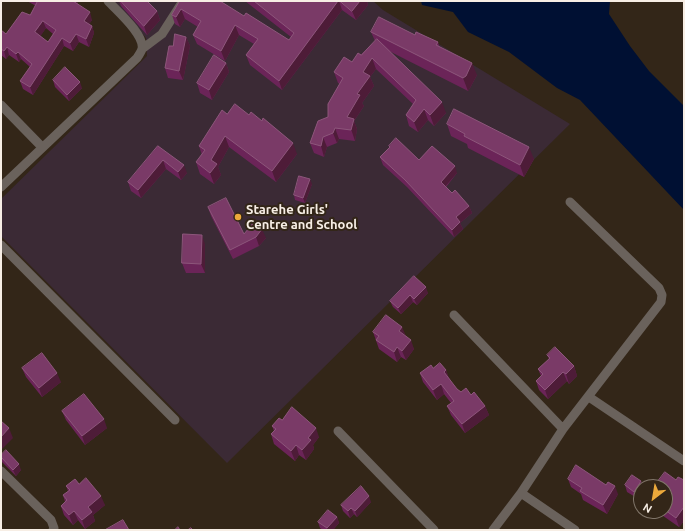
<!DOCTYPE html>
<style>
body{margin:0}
#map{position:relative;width:685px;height:531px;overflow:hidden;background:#332618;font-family:Ubuntu,sans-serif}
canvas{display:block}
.frame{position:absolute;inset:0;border:2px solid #f7eee5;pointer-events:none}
.north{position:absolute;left:633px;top:479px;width:40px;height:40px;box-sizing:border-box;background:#332618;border:1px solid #81766a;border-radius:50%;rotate:211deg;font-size:11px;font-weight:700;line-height:16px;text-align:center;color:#f7eee5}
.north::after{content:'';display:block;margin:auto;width:14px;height:18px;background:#eca93b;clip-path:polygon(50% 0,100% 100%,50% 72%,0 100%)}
</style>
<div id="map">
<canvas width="685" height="531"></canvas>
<div class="frame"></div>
<div class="north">N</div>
</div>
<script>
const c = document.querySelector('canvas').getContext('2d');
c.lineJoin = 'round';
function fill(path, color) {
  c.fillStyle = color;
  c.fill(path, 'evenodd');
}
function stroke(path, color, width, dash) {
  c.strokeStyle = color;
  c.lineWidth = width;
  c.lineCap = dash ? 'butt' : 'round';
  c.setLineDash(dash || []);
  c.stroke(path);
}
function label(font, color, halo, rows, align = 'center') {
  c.font = font + ' Ubuntu,sans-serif';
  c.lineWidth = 4;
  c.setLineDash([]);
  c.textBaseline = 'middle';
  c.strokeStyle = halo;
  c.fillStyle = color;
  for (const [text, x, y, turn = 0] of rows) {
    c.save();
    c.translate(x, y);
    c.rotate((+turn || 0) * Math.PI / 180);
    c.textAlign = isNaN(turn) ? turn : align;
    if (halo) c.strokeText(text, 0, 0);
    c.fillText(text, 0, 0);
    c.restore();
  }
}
const education = new Path2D(`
 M112 1H373L383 10 570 124 227 463 1 236V199L147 56 146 38Z`);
const water = new Path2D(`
 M421 1H610L609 14 630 46 649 71 684 106V210L580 100 557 88 509 52 468 32 453 12 422 5Z`);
const minor = new Path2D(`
 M142 49 162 34 183 1
 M1 105 42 147
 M1 187 137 58C139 55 141 52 142 49 145 35 117 11 108 1
 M1 245 175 420
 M454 315 563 429
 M589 397 684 461
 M338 431 434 530
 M1 471 51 520 54 528 53 530
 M521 493 575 530
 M493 530 521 493 563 429 661 302 662 295 659 288 570 202`);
const wall = new Path2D(`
 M27 1H77L78 5 92 20 89 24 92 26 94 33 89 47 79 42 73 51 64 46 33 95 23 89 20 81 30 67 21 59 19 62 9 55 6 59 1 55V30L6 34 30 15 36 6ZM46 28 53 34 48 42 40 36Z
 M119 1H147L157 11 160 20 147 35 121 6Z
 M180 1 244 16 289 40 291 37 245 1H367L368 5 356 20 342 10 282 90 250 65 246 55 254 44 239 35 225 61 197 44 193 35 198 27 185 19 180 27 175 24 172 15Z
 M371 32 415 35 438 42 439 46 477 75 470 88 468 91 389 51 446 113 434 126 428 120 418 132 409 126 406 115 413 104 376 69 370 77 374 86 362 103 364 106 354 121 357 129 355 141 339 139 337 143 327 147 324 157 314 153 310 143 328 117 340 84 338 83 334 72 352 62 361 55 375 41Z
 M186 37 190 46 183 80 168 78 165 68 173 46Z
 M226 63 229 72 212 100 200 93 197 83Z
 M53 80 82 88 69 101 55 87Z
 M227 114 297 154 276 182 229 147 218 167 221 175 214 184 200 174 196 162 202 155 199 146Z
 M447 124 534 159 524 177 468 148 467 144 451 136Z
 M158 146 187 173 181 180 166 169 141 198 131 191 128 182Z
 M389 146 419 160 457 173 446 187 452 193 469 206 472 213 460 223 463 229 454 237 407 187 383 165 380 157 390 148Z
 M312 184 305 203 295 200 294 195Z
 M208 207 244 234 266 238 259 246 233 259 211 216Z
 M205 244V273H186L182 263Z
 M414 276 428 293 417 305 413 302 401 314 393 307 390 301Z
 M373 332 406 336 414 349 406 360 401 357 397 362 379 349Z
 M547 355 574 366 577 376 569 384 567 381 548 399 539 390 536 381 541 376 538 369 549 359Z
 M22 368 61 382 42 397 26 377Z
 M433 368 446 370 449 379 457 389 461 392 471 395 485 406 489 415 465 433 451 415 447 406 451 403 444 394 437 400 423 382 420 373Z
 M62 411 107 428 85 445 66 420Z
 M282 420 319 437 313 445 314 449 306 460 299 455 295 461 274 444 271 434 274 431 272 426Z
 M1 455 21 470 16 476 2 462 1 458Z
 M568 479 618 494 607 514 583 500 581 494 571 487Z
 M676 480H684V521L679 527 656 511H665V487H658L656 484Z
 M79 484 105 505 93 515 95 521 85 529 78 520 73 525 64 515 61 506 65 502 63 495 68 491 66 486Z
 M625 485 641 487V492L637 498 627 492Z
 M371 502 357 517 354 514 350 518 343 511 341 505Z
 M337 517 339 523 333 530H323L320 528 318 522Z`);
const shadedWall = new Path2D(`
 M73 1H77L78 5Z
 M338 1H339L342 10 282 90 279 81Z
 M360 1H367L368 5 356 20 352 11Z
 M181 9 185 19 180 27 176 17Z
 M157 11 160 20 147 35 144 26Z
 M90 12 92 20 86 29 84 21Z
 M43 21 46 28 38 40 35 32Z
 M235 25 239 35 225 61 221 51Z
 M92 26 94 33 89 47 86 39Z
 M76 34 79 42 73 51 70 43Z
 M186 37 190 46 183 80 179 71Z
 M62 38 64 46 33 95 30 87Z
 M7 47 9 55 6 59 4 51Z
 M18 52 21 59 19 62 16 54Z
 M372 58 376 69 370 77 374 86 362 103 364 106 354 121 357 129 355 141 347 117 363 72Z
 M226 63 229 72 212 100 209 90Z
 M472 63 477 75 470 88 468 91 463 78Z
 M80 82 82 88 69 101 67 95Z
 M442 102 446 113 434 126 430 115Z
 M424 109 428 120 418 132 414 122Z
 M335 128 339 139 337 143 333 133Z
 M225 136 229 147 218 167 221 175 214 184 210 173 211 160Z
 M323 137 327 147 324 157 321 146Z
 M293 143 297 154 276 182 272 171Z
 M529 147 534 159 524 177 520 165Z
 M163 160 166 169 141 198 138 190Z
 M184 165 187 173 181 180 178 172Z
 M455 166 457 173 443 189 441 182Z
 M310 179 312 184 305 203 303 198Z
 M469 206 472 213 460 223 463 229 454 237 452 230 456 217Z
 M262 229 266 238 259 246 256 237Z
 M202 235 205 244V273L201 264Z
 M426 287 428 293 417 305 414 299Z
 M410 295 413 302 401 314 398 308Z
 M402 327 406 336 399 331Z
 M411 340 414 349 406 360 402 351Z
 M397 347 401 357 397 362 394 352Z
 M574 366 577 376 569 384 566 374Z
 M446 370 450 380 444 372Z
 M563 372 567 381 548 399 545 390Z
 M57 373 61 382 42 397 39 388Z
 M441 384 444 394 437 400 433 390Z
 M485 406 489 415 465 433 462 424Z
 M104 419 107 428 85 445 82 436Z
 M9 428 13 438 1 450V437Z
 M316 428 319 437 313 445 314 449 306 460 302 450 308 438Z
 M296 445 299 455 295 461 291 451Z
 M19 464 21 470 16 476 13 470Z
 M641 481 644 487H641V492L637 498 634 492Z
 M615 486 618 494 607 514 603 505Z
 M101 496 105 505 93 515 95 521 85 529 82 520 88 507Z
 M369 496 371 502 357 517 355 511Z
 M684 507V521L679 527 676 518Z
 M351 508 354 514 350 518 348 511Z
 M74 511 78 520 73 525 69 515Z
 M337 517 339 523 333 530H328L327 528Z`);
const building = new Path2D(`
 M38 1H73L90 12 84 21 92 26 86 39 76 34 70 43 62 38 30 87 20 81 32 64 18 52 16 54 7 47 4 51 1 49V30L6 34 22 12 30 15ZM43 21 56 30 48 42 35 32Z
 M121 1H147L157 11 144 26Z
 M180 1H220L244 16 246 13 289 40 294 33 254 1H338L279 81 246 55 258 39 235 25 221 51 193 35 201 21 181 9 176 17 172 15Z
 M340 1H360L352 11Z
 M379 17 415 35 416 32 438 42 436 45 472 63 466 76 463 78 371 32Z
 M175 34 186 37 179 71 165 68 169 46H173Z
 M377 39 442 102 430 115 424 109 414 122 406 115 416 100 372 58 363 72 370 76 357 94 360 95 347 117 354 119 351 130 335 128 333 133 323 137 321 146 310 143 318 121 328 117V104L343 78 334 72 344 57 352 62 358 53 361 55Z
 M214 55 226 63 209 90 197 83Z
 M65 67 80 82 67 95 53 80Z
 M235 104 249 115 251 112 262 121 263 118 293 143 272 171 225 136 211 160 217 164 210 173 196 162 205 150 199 146 222 110 227 114Z
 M454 109 529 147 520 165 464 136 465 134 447 124Z
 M396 138 419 160 432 146 455 166 441 182 452 193 455 190 469 206 456 217 460 222 452 230 405 180 380 157 390 147 389 146Z
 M158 146 184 165 178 172 163 160 138 190 128 182Z
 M299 176 310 179 303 198 294 195Z
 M226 198 244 234 254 222 262 229 256 237 230 250 208 207Z
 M183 234 202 235 201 264 182 263Z
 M414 276 426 287 414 299 410 295 398 308 390 301Z
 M386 315 402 327 399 331 411 340 402 351 397 347 394 352 376 340 379 336 373 332Z
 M555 347 574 366 566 374 563 372 545 390 536 381 543 374 538 369 550 358 547 355Z
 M42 353 57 373 39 388 22 368Z
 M440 363 446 370 444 372 457 389 461 392 466 388 471 395 474 392 485 406 462 424 447 406 454 401 441 384 433 390 420 373 431 365 433 368Z
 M84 394 104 419 82 436 62 411Z
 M292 407 316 428 308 438 311 440 302 450 296 445 291 451 271 434 276 429 272 426 279 418 282 420Z
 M1 421 9 428 1 437Z
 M6 450 19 464 13 470 1 457V455Z
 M576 465 606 485 608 482 615 486 603 505 580 491 582 488 568 479Z
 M665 472 676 480 678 477 684 480V507L676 518 665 510V487H661L656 484Z
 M632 475 641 481 634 492 625 485Z
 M86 478 101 496 88 507 92 512 82 520 74 511 69 515 61 506 67 500 63 495 70 490 66 486 75 479 79 484Z
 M361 486 369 496 355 511 351 508 348 511 341 505Z
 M328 510 337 517 327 528 318 522Z
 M123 520 129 530H105Z
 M178 527 180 530H175Z
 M191 528 193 530H188Z`);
const markers = [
 [238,217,4,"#eca93b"]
];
const poiNames = [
 ["Starehe Girls'",246,210],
 ["Centre and School",246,225]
];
fill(education, '#3b2a35');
fill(water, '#001033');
stroke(minor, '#6a625c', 9);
fill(wall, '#6b2458');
fill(shadedWall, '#4e1c38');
fill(building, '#7a3a67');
stroke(building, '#8d567b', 1);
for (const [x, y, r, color] of markers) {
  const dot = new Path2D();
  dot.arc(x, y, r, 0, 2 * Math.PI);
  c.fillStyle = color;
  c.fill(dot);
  stroke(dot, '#332618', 1.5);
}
label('bold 13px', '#f7eee5', '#332618', poiNames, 'left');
</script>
